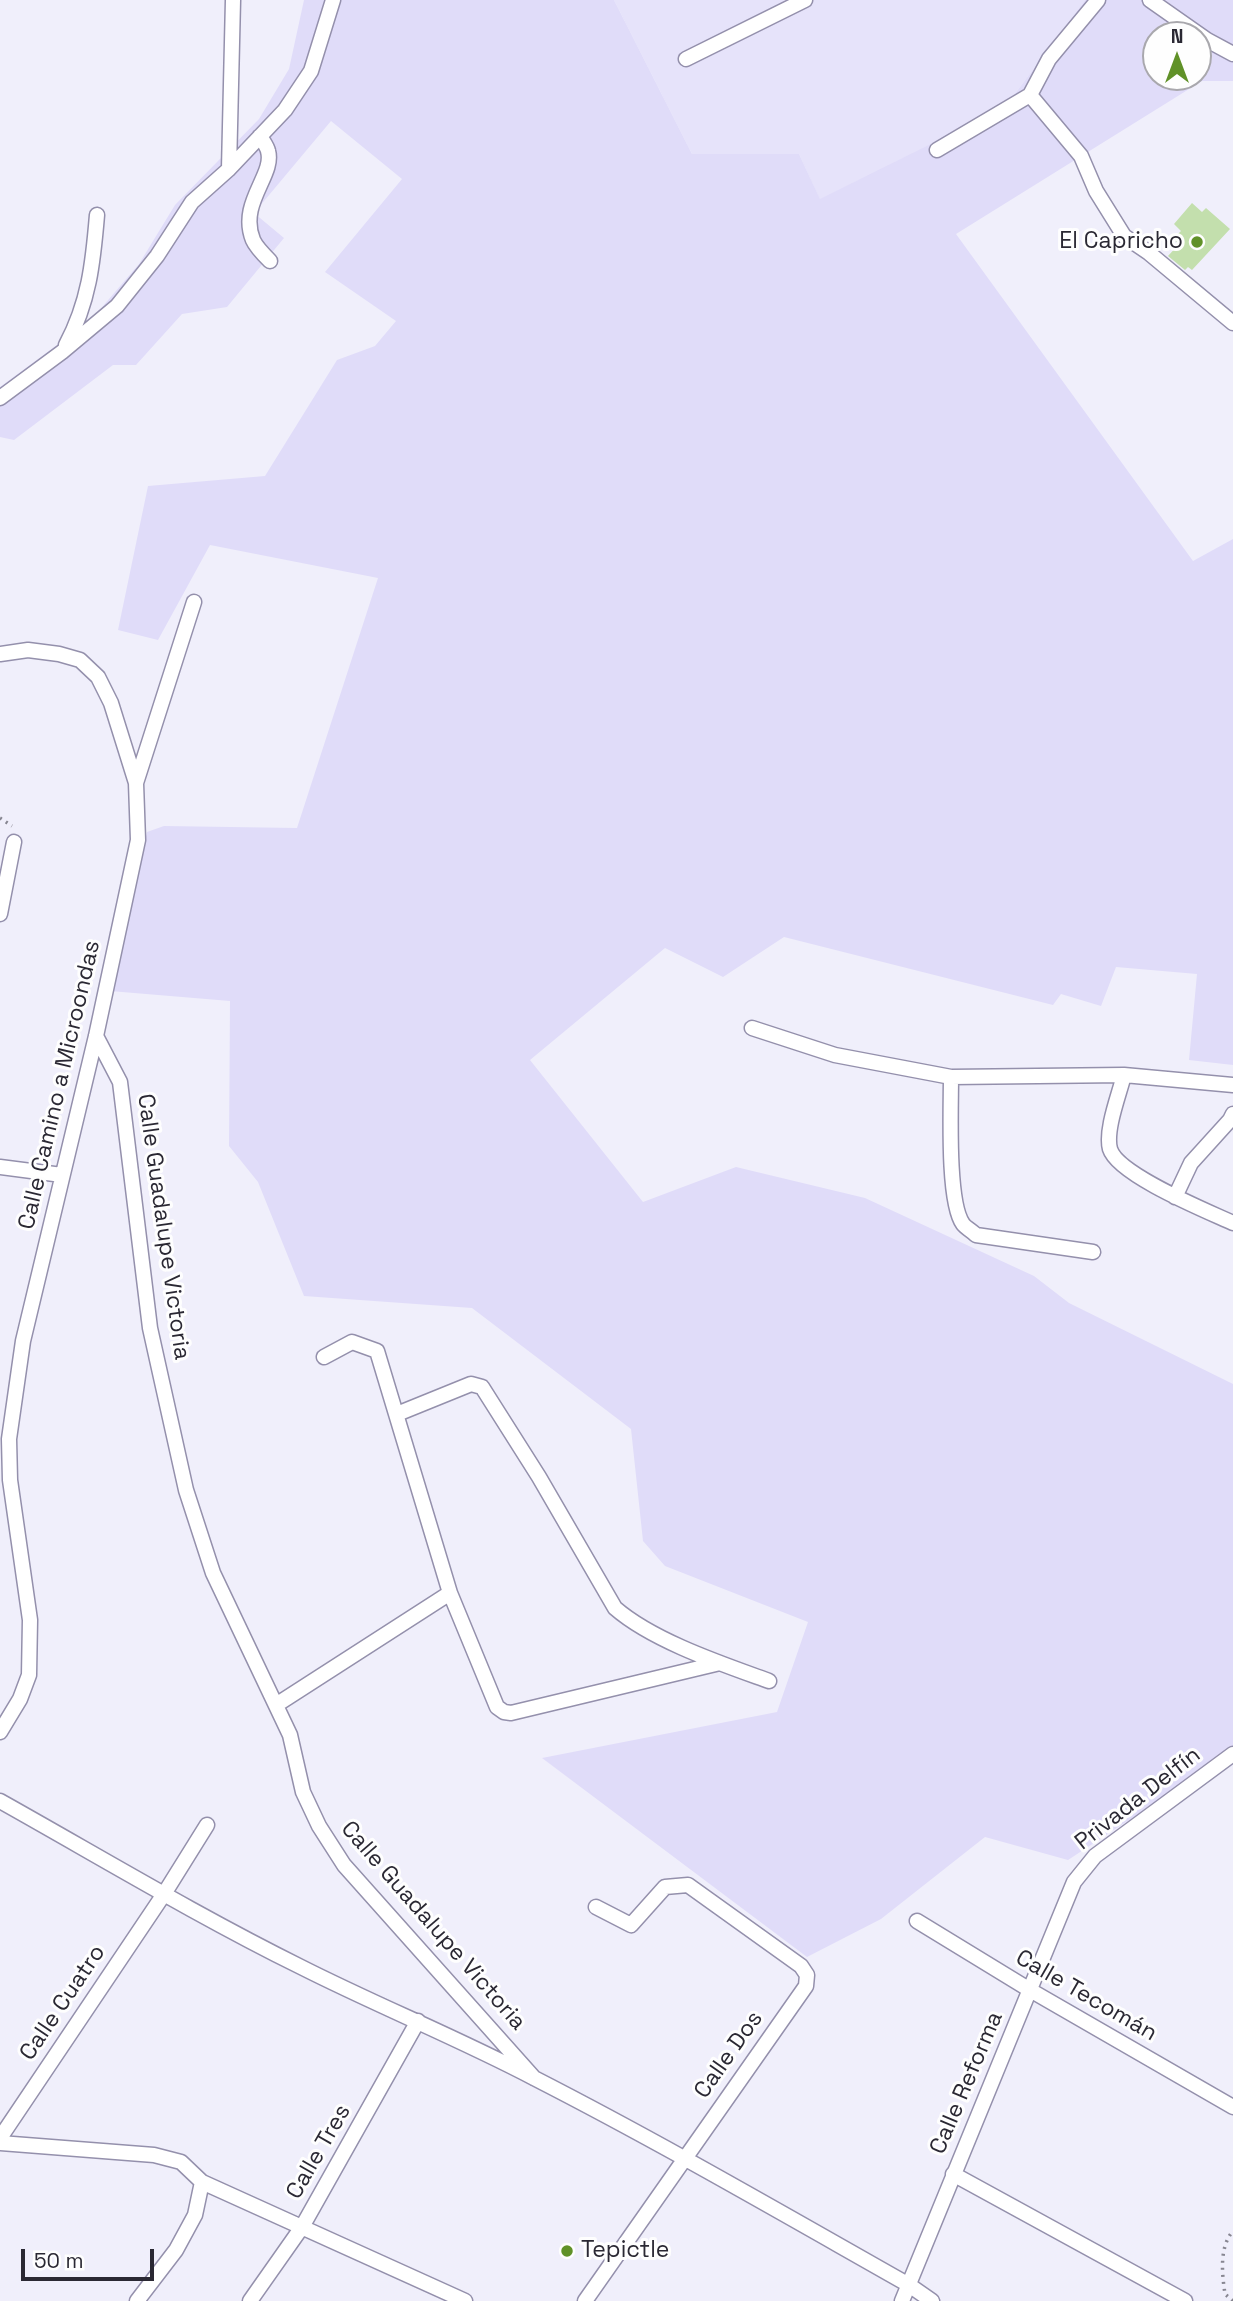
<!DOCTYPE html>
<meta charset="utf-8">
<style>
body{margin:0}
#map{position:relative;width:1233px;height:2301px;overflow:hidden;background:#f0effb;font-family:"Space Grotesk",sans-serif}
canvas{display:block}
.north{position:absolute;left:1142px;top:21px;width:70px;height:70px;box-sizing:border-box;background:#fefefe;border:2px solid #a9a8ad;border-radius:50%;rotate:0deg;font-size:19px;font-weight:700;line-height:28px;text-align:center;color:#2a2833}
.north::after{content:'';display:block;margin:auto;width:24px;height:32px;background:#609128;clip-path:polygon(50% 0,100% 100%,50% 72%,0 100%)}
.scale{position:absolute;left:21px;top:2249px;width:133px;height:32px;box-sizing:border-box;border:4px solid #2a2833;border-top:0;padding-left:9px;font-size:21px;line-height:24px;white-space:nowrap;color:#2a2833;-webkit-text-stroke:5px #fefefe;paint-order:stroke}
</style>
<div id="map">
<canvas width="1233" height="2301"></canvas>
<div class="north">N</div>
<div class="scale">50 m</div>
</div>
<script>
const c = document.querySelector('canvas').getContext('2d');
c.lineJoin = 'round';
function fill(path, color) {
  c.fillStyle = color;
  c.fill(path, 'evenodd');
}
function stroke(path, color, width, dash) {
  c.strokeStyle = color;
  c.lineWidth = width;
  c.lineCap = dash ? 'butt' : 'round';
  c.setLineDash(dash || []);
  c.stroke(path);
}
function label(font, color, halo, rows, align = 'center') {
  c.font = font + ' "Space Grotesk",sans-serif';
  c.lineWidth = 6;
  c.setLineDash([]);
  c.textBaseline = 'middle';
  c.strokeStyle = halo;
  c.fillStyle = color;
  for (const [text, x, y, turn = 0] of rows) {
    c.save();
    c.translate(x, y);
    c.rotate((+turn || 0) * Math.PI / 180);
    c.textAlign = isNaN(turn) ? turn : align;
    if (halo) c.strokeText(text, 0, 0);
    c.fillText(text, 0, 0);
    c.restore();
  }
}
const built = new Path2D(`
 M614 0H1085L1005 107 820 200 799 154H692Z`);
const green = new Path2D(`
 M304 0H614L692 154H799L820 199 1005 107 1085 0H1233V81H1202L956 234 1193 561 1233 539V1065L1189 1060 1197 974 1116 967 1101 1006 1061 994 1053 1005 784 937 723 977 665 948 530 1060 643 1202 736 1167 865 1198 1034 1276 1069 1303 1233 1384V1748L1155 1803 1068 1860 985 1837 881 1919 807 1957 542 1758 777 1712 808 1622 665 1566 643 1541 631 1429 472 1308 304 1296 258 1182 229 1146 230 1001 110 991 147 832 164 826 297 828 378 578 210 545 158 640 118 630 148 486 265 476 337 360 375 346 396 321 325 272 402 179 331 121 254 213 284 238 227 307 182 314 136 365H113L14 440 0 437V387L91 320 139 264 175 205 259 119 289 69ZM1156 35H1198V77H1156Z`);
const building = new Path2D(`
 M1192 203 1202 212 1206 208 1230 229 1192 270 1188 267 1185 270 1168 256 1179 244 1173 239 1181 231 1174 224Z`);
const path = new Path2D(`
 M0 818 12 826
 M1233 2301 1225 2294C1222 2274 1219 2247 1233 2231`);
const street = new Path2D(`
 M1150 0 1207 40 1233 54
 M686 59 805 0
 M1030 95 1081 156 1096 191 1124 236 1149 253 1233 323
 M1030 95 1049 59 1098 0
 M260 136C262 140 267 146 268 151 275 175 238 203 253 240 256 247 264 255 270 261
 M937 150 1030 95
 M229 169 233 0
 M66 345C89 302 93 263 97 215
 M0 398 62 352 117 306 157 256 192 202 229 169 285 110 311 71 333 0
 M0 654 28 650 59 654 80 660 98 677 111 703 136 783 138 840 96 1036 23 1341 9 1439 10 1480 30 1620 29 1675 20 1699 0 1732
 M136 783 194 602
 M0 914 14 842
 M752 1028 835 1055 951 1077 1124 1075 1233 1085
 M96 1036 120 1082 150 1328 186 1490 213 1573 290 1735 303 1792 319 1826 344 1865 534 2078
 M1124 1075C1119 1095 1105 1130 1110 1149 1118 1175 1207 1211 1233 1223
 M951 1077C951 1108 947 1202 963 1224 966 1228 972 1231 976 1235L1093 1252
 M0 1167 62 1175
 M1175 1197 1191 1163 1230 1120 1233 1114
 M324 1357 352 1342 377 1351 450 1593 497 1707 504 1712 511 1713 720 1663
 M397 1414 471 1384 482 1387 539 1477 615 1608C653 1641 722 1664 769 1681
 M276 1705 450 1593
 M0 1801C100 1857 198 1916 301 1967 378 2006 458 2038 534 2078 661 2143 785 2215 909 2285L932 2301
 M917 1921 1030 1990 1233 2107
 M0 2138 164 1894 207 1825
 M0 2143 154 2155 181 2162 202 2182 195 2215 176 2250 137 2301
 M953 2174 1185 2301
 M202 2182 465 2301
 M250 2301 302 2227 418 2021
 M585 2301 806 1986 807 1975 801 1966 688 1885 665 1887 631 1925 596 1907
 M902 2301 1074 1882 1095 1856 1233 1754`);
const markers = [
 [1197,242,7,"#609128"],
 [567,2251,7,"#609128"]
];
const poiNames = [
 ["El Capricho",1183,242],
 ["Tepictle",581,2251,"left"]
];
const streetNames = [
 ["Calle Camino a Microondas",60,1085,-77],
 ["Calle Guadalupe Victoria",163,1227,82],
 ["Privada Delfín",1138,1799,-38],
 ["Calle Guadalupe Victoria",433,1926,49],
 ["Calle Tecomán",1086,1996,30],
 ["Calle Cuatro",63,2003,-56],
 ["Calle Dos",729,2055,-55],
 ["Calle Reforma",967,2083,-67],
 ["Calle Tres",319,2152,-60]
];
fill(built, '#e6e3fa');
fill(green, '#e0dcf9');
fill(building, '#c3dfad');
stroke(street, '#9490ac', 17);
stroke(path, '#878691', 3.5, [2, 5]);
stroke(street, '#fff', 14);
for (const [x, y, r, color] of markers) {
  const dot = new Path2D();
  dot.arc(x, y, r, 0, 2 * Math.PI);
  c.fillStyle = color;
  c.fill(dot);
  stroke(dot, '#fefefe', 2.5);
}
label('23px', '#2a2833', '#fefefe', poiNames, 'right');
label('23px', '#2a2833', '#fefefe', streetNames);
</script>
